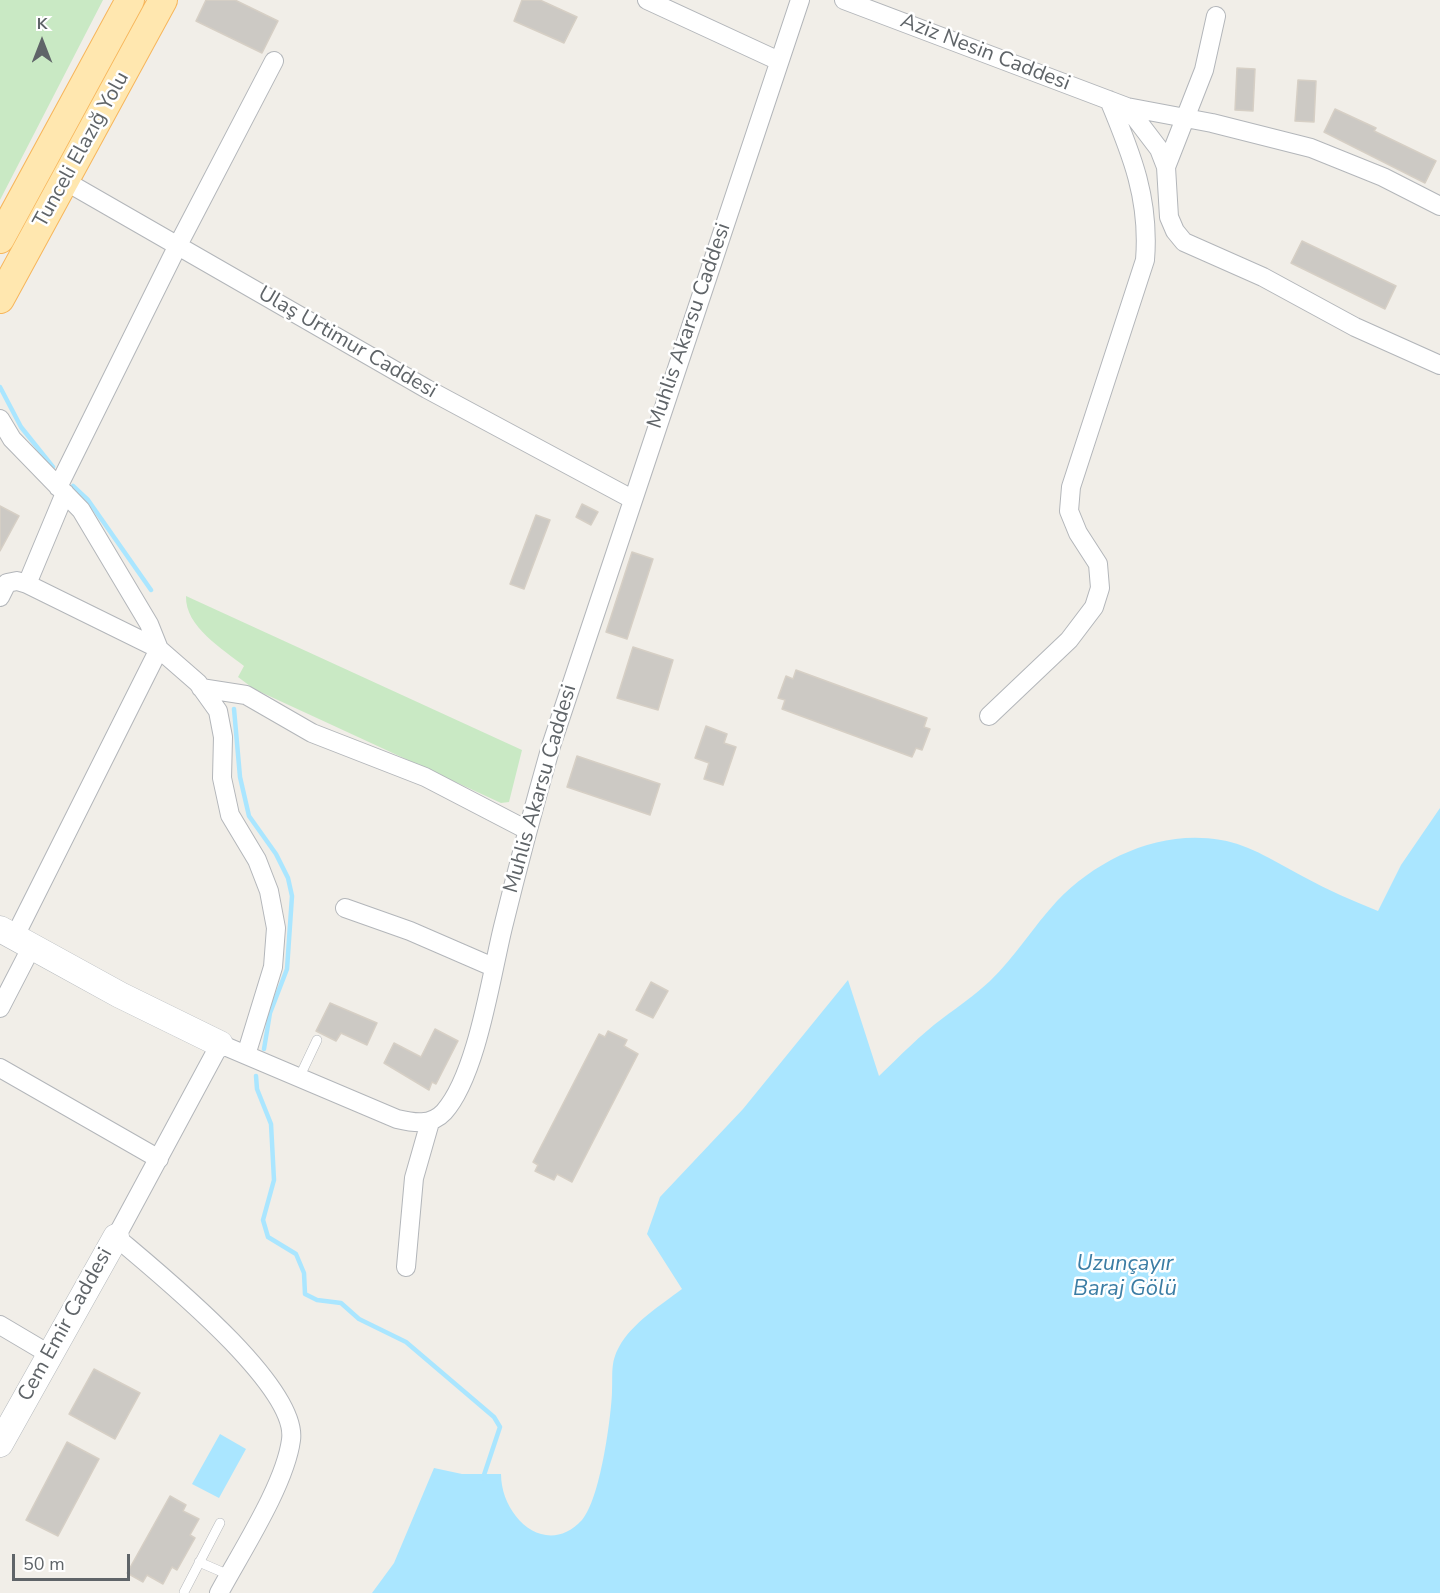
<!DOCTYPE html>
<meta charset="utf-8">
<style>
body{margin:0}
#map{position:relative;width:1440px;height:1593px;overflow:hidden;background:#f1eee8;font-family:"Nunito Sans",sans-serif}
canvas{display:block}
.north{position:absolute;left:12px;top:12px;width:60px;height:60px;-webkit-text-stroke:4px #fff;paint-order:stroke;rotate:0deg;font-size:16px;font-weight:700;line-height:24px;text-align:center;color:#5f6468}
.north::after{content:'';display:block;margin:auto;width:21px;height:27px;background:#5f6468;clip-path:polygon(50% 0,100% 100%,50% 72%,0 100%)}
.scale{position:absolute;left:12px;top:1554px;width:118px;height:27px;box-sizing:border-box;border:3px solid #5f6468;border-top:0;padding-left:8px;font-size:18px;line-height:21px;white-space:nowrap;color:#5f6468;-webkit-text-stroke:4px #fff;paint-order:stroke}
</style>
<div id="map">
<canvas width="1440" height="1593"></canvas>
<div class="north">K</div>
<div class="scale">50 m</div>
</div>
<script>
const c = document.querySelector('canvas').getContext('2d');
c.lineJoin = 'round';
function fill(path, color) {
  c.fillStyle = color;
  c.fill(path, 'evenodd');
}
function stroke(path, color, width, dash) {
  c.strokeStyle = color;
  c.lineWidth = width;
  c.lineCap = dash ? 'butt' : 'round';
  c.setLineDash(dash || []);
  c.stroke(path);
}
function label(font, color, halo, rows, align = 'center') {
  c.font = font + ' "Nunito Sans",sans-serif';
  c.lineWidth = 5;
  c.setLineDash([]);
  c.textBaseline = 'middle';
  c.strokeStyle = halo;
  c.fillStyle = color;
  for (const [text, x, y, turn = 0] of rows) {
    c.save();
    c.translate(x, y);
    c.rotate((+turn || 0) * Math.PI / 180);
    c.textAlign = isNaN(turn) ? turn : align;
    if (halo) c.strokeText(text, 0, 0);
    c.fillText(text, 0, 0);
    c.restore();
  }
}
const green = new Path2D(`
 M0 0H103L0 200Z
 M186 596 522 750 509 802 501 803 254 689 238 677 244 666C223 649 185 627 186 596Z`);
const water = new Path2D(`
 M1440 808V1593H372L394 1563 434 1468 462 1474H501C501 1517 546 1559 582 1520 600 1500 611 1419 612 1392 613 1375 610 1363 619 1347 632 1323 661 1305 682 1289L647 1234 660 1197 743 1109 848 980 879 1076C900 1056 920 1035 943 1018 959 1006 975 995 990 981 1015 957 1033 927 1057 901 1098 858 1161 829 1221 840 1251 845 1277 863 1304 877 1328 890 1353 901 1378 911L1401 865Z
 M220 1434 246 1449 219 1498 192 1484Z`);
const stream = new Path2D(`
 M0 387 21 427 53 467
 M73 486 88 500 151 590
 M234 709 240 777 249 816 276 854 288 878 292 896 287 969 270 1013 264 1049
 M256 1076 257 1089 271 1124 274 1180 263 1220 268 1237 296 1254 304 1273 305 1294 317 1300 341 1303 359 1319 406 1342 494 1417 500 1427 483 1478`);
const building = new Path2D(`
 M206 0H235L278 21 262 53 196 21Z
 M522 0H540L577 17 564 43 514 21Z
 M1237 68 1255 69 1253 111 1235 110Z
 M1298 80 1316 81 1314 122 1295 121Z
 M1335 109 1376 128 1374 131 1436 161 1425 183 1324 132Z
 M1302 241 1396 286 1385 309 1291 263Z
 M582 504 598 512 591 525 576 517Z
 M0 506 19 516 0 551Z
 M536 515 550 520 524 589 510 584Z
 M632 552 653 559 627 639 606 632Z
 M633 647 673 660 658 710 617 698Z
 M796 670 927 718 924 727 930 729 922 750 916 748 912 757 782 709 785 700 778 698 786 676 793 679Z
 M706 726 727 734 724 743 736 747 723 785 704 779 709 763 695 758Z
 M577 756 660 784 650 815 567 787Z
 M651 982 668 991 653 1018 636 1010Z
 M330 1003 377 1023 367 1045 341 1033 336 1041 316 1031Z
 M435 1029 458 1041 436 1084 432 1082 429 1090 384 1063 394 1043 421 1057Z
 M608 1031 627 1040 624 1046 638 1054 572 1182 557 1174 554 1180 535 1171 538 1165 533 1162 599 1034 605 1037Z
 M94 1369 140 1393 115 1439 69 1414Z
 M67 1442 99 1459 58 1536 26 1520Z
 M170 1496 186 1505 183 1511 199 1519 190 1535 195 1538 177 1570 172 1567 163 1584 147 1575 143 1582 127 1573Z`);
const lane = new Path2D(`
 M299 1078 317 1040
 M199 1562 229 1575
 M184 1592 220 1523`);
const street = new Path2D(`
 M647 0 779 61
 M844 0 1127 107 1212 123 1311 148 1383 177 1440 206
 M1127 107 1159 149 1166 167 1169 217 1175 231 1184 242 1263 277 1355 327 1440 365
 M1166 167 1204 70 1216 16
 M65 181 427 389 632 499
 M0 419 12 439 81 510 149 624 159 649 198 683 218 711 223 737 222 778 230 815 257 860 269 891 276 928 273 967 246 1055
 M58 487 177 247 274 61
 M27 584 65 493
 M0 597 7 583 17 581 27 584 159 649 15 936
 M201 688 246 695 312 733 425 777 527 830
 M989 716 1069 640 1094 607 1100 588 1098 564 1078 533 1069 511 1071 487 1145 260C1150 200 1132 155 1109 100
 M345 908 410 931 493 967
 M0 1008 31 948
 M0 1068 159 1159
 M406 1267 414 1178 430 1122
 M0 1325 49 1354
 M219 1593C241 1552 285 1485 291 1440 299 1386 157 1272 116 1237L220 1044 397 1119C414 1123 431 1126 444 1112 477 1075 491 976 503 927 518 866 534 806 551 746L800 0`);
const secondary = new Path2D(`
 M0 929 120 995 220 1044
 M0 1444 116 1237`);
const primary = new Path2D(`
 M0 239 130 0
 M0 299 163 0`);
const streetNames = [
 ["Aziz Nesin Caddesi",985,53,21],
 ["Tunceli Elazığ Yolu",82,150,-61],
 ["Muhlis Akarsu Caddesi",690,326,-71],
 ["Ulaş Urtimur Caddesi",347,343,30],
 ["Muhlis Akarsu Caddesi",541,789,-74],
 ["Cem Emir Caddesi",66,1325,-61]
];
const waterNames = [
 ["Uzunçayır",1125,1265],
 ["Baraj Gölü",1125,1290]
];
fill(green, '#c9e9c4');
fill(water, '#aae6ff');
stroke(stream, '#aae6ff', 4.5);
fill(building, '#ccc9c4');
stroke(building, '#d6cfc5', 1.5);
stroke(lane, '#b3b6ba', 10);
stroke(street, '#b3b6ba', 20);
stroke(secondary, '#b4b8bc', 27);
stroke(primary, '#f7b65b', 30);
stroke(lane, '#fff', 9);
stroke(street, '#fff', 18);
stroke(secondary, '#fff', 26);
stroke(primary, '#ffe7af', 28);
label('21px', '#5f6468', '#fff', streetNames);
label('italic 22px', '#3b7da4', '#fff', waterNames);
</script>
